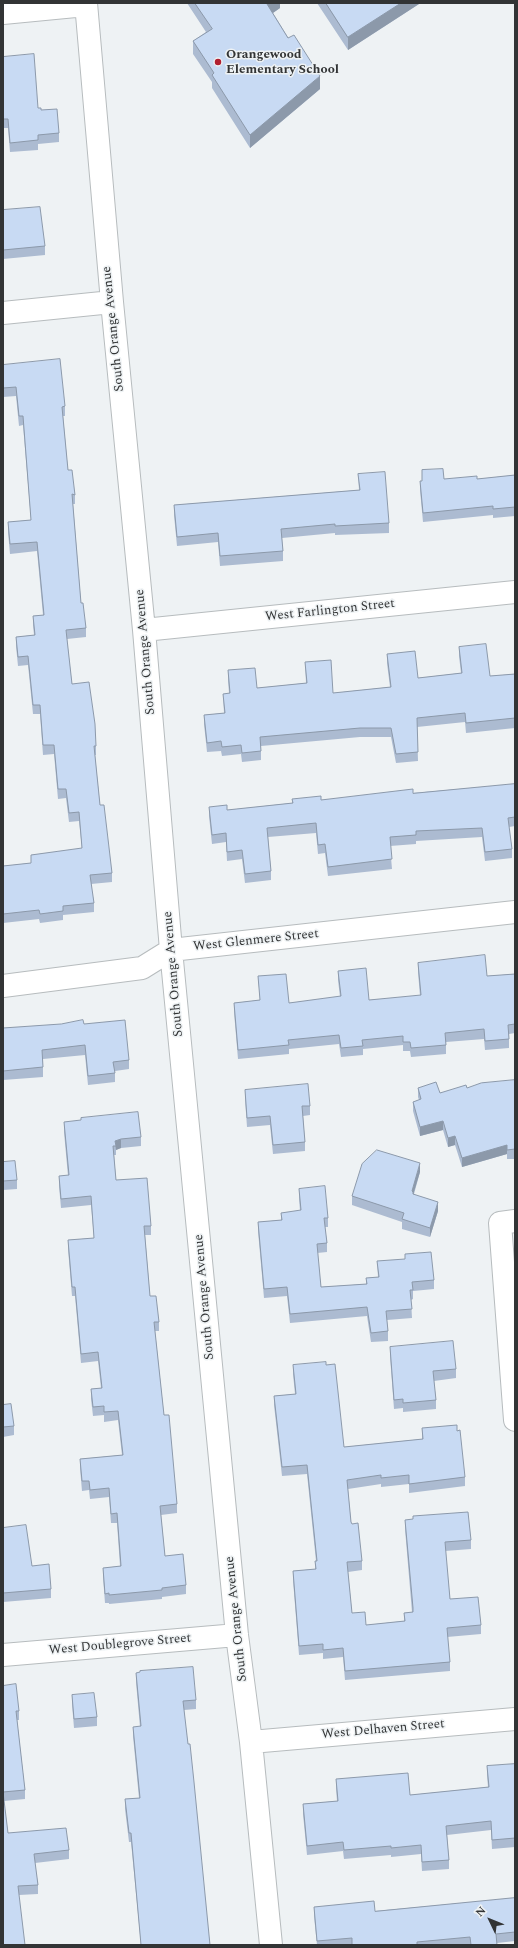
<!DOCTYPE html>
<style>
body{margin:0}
#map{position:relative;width:518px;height:1948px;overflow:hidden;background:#eef2f4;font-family:Spectral,serif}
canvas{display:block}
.frame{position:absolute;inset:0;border:4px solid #323435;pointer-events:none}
.north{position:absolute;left:470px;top:1900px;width:40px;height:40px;-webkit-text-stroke:3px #eef2f4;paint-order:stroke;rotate:313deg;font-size:11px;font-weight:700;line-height:16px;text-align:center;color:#323435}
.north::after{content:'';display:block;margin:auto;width:14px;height:18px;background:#323435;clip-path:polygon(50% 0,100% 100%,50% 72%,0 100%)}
</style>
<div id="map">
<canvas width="518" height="1948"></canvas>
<div class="frame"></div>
<div class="north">N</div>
</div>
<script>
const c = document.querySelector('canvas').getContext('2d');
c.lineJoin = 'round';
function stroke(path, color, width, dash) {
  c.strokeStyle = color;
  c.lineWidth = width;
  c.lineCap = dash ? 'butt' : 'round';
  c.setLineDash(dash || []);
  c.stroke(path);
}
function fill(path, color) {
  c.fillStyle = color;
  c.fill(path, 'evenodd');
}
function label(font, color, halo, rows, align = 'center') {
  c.font = font + ' Spectral,serif';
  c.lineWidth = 3;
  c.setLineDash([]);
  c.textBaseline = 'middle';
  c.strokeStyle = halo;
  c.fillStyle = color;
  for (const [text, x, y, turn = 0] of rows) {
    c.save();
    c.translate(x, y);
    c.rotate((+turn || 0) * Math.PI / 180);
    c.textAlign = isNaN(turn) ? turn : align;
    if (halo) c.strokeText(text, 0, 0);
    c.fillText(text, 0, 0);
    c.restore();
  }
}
const minor = new Path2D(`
 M86 3 112 302 144 630 171 950 237 1635 251 1742 271 1945
 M3 13 86 5
 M3 313 112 302
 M144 630 515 592
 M3 986 142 968 171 950 515 912
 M515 1221 500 1223 515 1420
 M3 1655 237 1635
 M251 1742 515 1719`);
const wall = new Path2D(`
 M187 3H280V8L273 13 320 89 250 148 212 88V82L193 54V41L206 32Z
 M317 3H419V4L348 50Z
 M3 57 38 108 41 110 59 133V142L38 144V150L10 152 8 128H3Z
 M3 210 45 246V255L3 259Z
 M3 365 65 406V416H63L68 470 75 495V504H73L81 603 86 628V637L67 639 72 684 96 746V755H95L100 805 112 873V882L91 884 94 903V912L63 915V920L40 923 39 919 3 923V866L31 863V855L82 849 79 821 69 822 66 798 58 799 54 754 43 755 40 714H33L28 665 18 666 16 646V637L34 635 33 625V616L43 615 37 551 10 554 8 532V522L31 520 23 425 19 426 16 396 3 397Z
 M422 470 444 479H477L515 475V516L493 518V515L423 522 420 490V481H422Z
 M358 474 389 523V533L335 535V533L282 538 283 551V561L220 566 218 542 177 546 174 515V505L359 490Z
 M459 647 490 676 515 674V728L466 733 465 722 417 727 418 761 396 763 391 737H360L261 746V760L242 762 241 754 222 756 221 751 207 752 204 724V715L224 713 223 694 229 693 228 680V670L257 688 306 683 305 662 333 693 390 687 387 663V654L418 678 461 673 459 656Z
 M515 784V826L509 827 512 849V858L485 861 482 837 416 841V844L390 846 392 869 328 876 325 853 318 854 316 833 268 837 271 871V880L245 883 242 859 227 861 226 842 212 844 209 816V807L227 810 292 803V799L321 800 413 793Z
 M418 963 487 976 515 974V1033L509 1034V1048L485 1050 484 1039 446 1042V1054L411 1057 410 1051H403V1045L363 1049V1055L341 1057 339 1044 289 1049V1054L238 1059 234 1012V1003L260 1000 258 976 289 1003 340 997 338 980V971L369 1000 420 996 418 972Z
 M84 1024 129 1060V1069L115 1071V1082L88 1085 85 1055 43 1059V1077L3 1080V1028Z
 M515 1080V1159H507V1154L462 1167 455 1145 448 1147 443 1130 420 1136 413 1111V1102L419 1100 418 1097V1088L440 1093 467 1088Z
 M245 1090 310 1106V1115L303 1116 305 1142V1151L273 1154 270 1125 247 1127 245 1099Z
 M64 1122 141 1137V1146L121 1148 116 1150V1155H114L116 1180 151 1226V1235H145L150 1296 159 1322V1331H155L164 1415 177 1504V1513L161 1515 165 1556 186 1585V1594L162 1597V1599L109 1604V1603H105L103 1577V1568L120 1566 117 1523H111L109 1497 90 1499 89 1490 82 1491 80 1468V1459L122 1455 118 1420 104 1422V1415L93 1416 91 1399V1389L101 1388 98 1361 81 1363 75 1296H72L68 1249V1240L94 1238 91 1205 61 1208 59 1186V1176H68L64 1132Z
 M3 1162 17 1180V1189L3 1190Z
 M420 1172 414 1194 438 1211 430 1237 402 1229V1222L352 1205V1196Z
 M299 1189 328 1218V1227H325L327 1243V1252L317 1253 321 1287 366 1284V1278L378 1277 377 1261 434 1280V1289L413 1291V1299L411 1300 412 1318 387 1320 388 1331V1341L371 1342 367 1316 290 1323 287 1296 264 1298 258 1231V1222L281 1220V1213L300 1211 299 1198Z
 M390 1347 456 1369V1378L434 1381 436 1400V1409L403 1412V1408L394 1409 390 1356Z
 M293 1365H326L344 1447 422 1439V1428L457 1431 465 1477V1486L409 1493V1484L381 1487V1484L348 1489 351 1522 362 1561V1570L348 1572 352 1613 366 1625 404 1621V1613L412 1612 405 1529V1520L471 1540V1549L445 1551 450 1599 481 1625V1634L447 1637 450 1662V1671L345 1680 343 1657 323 1659V1653L299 1655 293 1580V1571L315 1569V1561H316L307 1474 282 1476 274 1405V1396L295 1394 293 1374Z
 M3 1405 14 1426V1435L3 1437Z
 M3 1528 32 1566 51 1589V1598L3 1602Z
 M136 1673 196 1700V1709L184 1710 210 1945H141L131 1842H129L125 1809V1799L139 1798 133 1736V1727H140L136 1682Z
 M3 1686 19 1711V1720H17L25 1790V1799L4 1801 8 1833 69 1850V1859L35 1863 38 1885V1894L19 1895 3 1945Z
 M72 1695 97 1717V1726L74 1728 72 1704Z
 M515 1764V1847L492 1849 491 1830 447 1835 449 1860V1869L422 1871 421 1854 391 1857V1855L344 1859 343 1851 307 1855 303 1814V1804L337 1801 336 1788V1779L410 1795 488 1787 487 1775V1766Z
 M515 1898V1941L497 1943V1945H317L314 1916V1907L375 1911Z`);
const shadedWall = new Path2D(`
 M268 3H280V8L267 17V4Z
 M401 3H419V4L348 50V37Z
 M320 76V89L250 148V135Z
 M443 1121V1130L420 1136V1127Z
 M455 1136V1145L448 1147V1138Z
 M121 1139V1148L116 1150 115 1141Z
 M507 1145V1154L462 1167V1158Z
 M420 1163V1172L413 1195 412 1191Z
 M438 1202V1211L430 1237V1228Z`);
const building = new Path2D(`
 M195 3H268L267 4 288 38 294 35 320 76 250 135 212 75 214 73 193 41 212 29Z
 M326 3H401L348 37Z
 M34 54 38 108H41V110L57 109 59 133 38 135V140L10 143 8 119H3V57Z
 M40 207 45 246 3 250V210Z
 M60 359 65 406 62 407 68 470H72L75 495 72 494 81 603H83L86 628 66 630 72 684 89 682 95 724 96 746H94L100 805H104L112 873 90 875 94 903 63 906V911L40 914 39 910 3 914V866L31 863V855L82 848 79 812 69 813 66 789H58L54 745H43L40 705H33L28 656 18 657 16 637 35 635 33 616 44 615 37 542 10 544 8 522 31 520 23 416H19L16 387 3 388V365Z
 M443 469 444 479 477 476V479L515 475V507L493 509V506L423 513 420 481H422V470Z
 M385 472 389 523 335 526V524L281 529 283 551 220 556 218 533 177 537 174 505 360 490 358 474Z
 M486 644 490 676 515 674V718L466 723 465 713 417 718 418 752 396 754 391 728H360L260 737 261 751 242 753 241 745 222 747 221 741 207 743 204 715 225 713 223 694 230 693 228 670 255 668 257 688 307 683 305 662 331 660 333 693 391 687 387 654 415 651 418 678 462 673 459 647Z
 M515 784V817L508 818 512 849 485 852 482 828 416 831V835L390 837 392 859 328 867 325 844 318 845 316 823 267 828 271 871 245 874 242 850 227 852 226 833 212 835 209 807 227 805V810L293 803 292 799 321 796V800L413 789V793Z
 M485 955 487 976 515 974V1024L508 1025 509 1039 485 1041 484 1029 445 1033 446 1045 411 1048 410 1042H403V1036L362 1040 363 1046 341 1048 339 1035 288 1040 289 1045 238 1050 234 1003 260 1000 258 976 286 974 289 1003 341 996 338 971 366 968 369 1000 421 995 418 963Z
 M83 1020 84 1024 125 1020 129 1060 113 1062 115 1073 88 1076 85 1045 42 1050 43 1067 3 1071V1028L61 1024Z
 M515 1080V1149L507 1150V1145L462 1158 455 1136 448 1138 443 1121 420 1127 413 1102 421 1099 418 1088 436 1082 440 1093 466 1085 467 1088 481 1083Z
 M308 1084 310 1106H302L305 1142 273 1145 270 1116 247 1118 245 1090Z
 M138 1112 141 1137 121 1139 115 1141 116 1146H113L116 1180 147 1178 151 1226H144L150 1296H156L159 1322H154L164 1415H169L177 1504 160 1506 165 1556 183 1554 186 1585 162 1588V1590L109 1595V1593L105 1594 103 1568 121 1566 117 1513 111 1514 109 1488 90 1490 89 1481H82L80 1459 123 1455 118 1411 104 1412V1406L93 1407 91 1389 102 1388 98 1352 81 1354 75 1287H72L68 1240 94 1238 91 1196 61 1199 59 1176 69 1175 64 1122 81 1120V1118Z
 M377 1150 420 1163 412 1191 413 1192V1194L438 1202 430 1228 402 1219 404 1213 352 1196 362 1164Z
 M15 1161 17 1180 3 1181V1162Z
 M325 1186 328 1218H324L327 1243 317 1244 321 1287 367 1284 366 1278 379 1277 377 1261 405 1259V1254L431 1252 434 1280 412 1282 413 1290H410L412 1309 386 1311 388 1331 371 1333 367 1307 290 1314 287 1287 264 1289 258 1222 282 1220 281 1213 301 1210 299 1189Z
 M453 1341 456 1369 433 1371 436 1400 403 1403V1399L394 1400 390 1347Z
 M326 1362V1365L335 1364 344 1447 423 1439 422 1428 457 1425V1431L460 1430 465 1477 409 1484V1475L381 1478V1475L347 1480 351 1522 352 1524 358 1523 362 1561 347 1562 352 1613 365 1612 366 1625 405 1621 404 1613 413 1612V1608L405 1520 413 1519V1516L468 1512 471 1540 445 1542 450 1599 478 1597 481 1625 447 1628 450 1662 345 1671 343 1648 323 1650V1644L299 1646 293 1571 316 1569 315 1561H317L307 1465 282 1467 274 1396 296 1394 293 1365Z
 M11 1404 14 1426 3 1427V1405Z
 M26 1525 32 1566 49 1564 51 1589 3 1593V1528Z
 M193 1667 196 1700 183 1701 188 1744H190L194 1782 210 1945H141L131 1833H129L125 1799 140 1798 133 1727 141 1726 136 1673 140 1672V1671Z
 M16 1684 19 1711H16L25 1790 3 1792V1686Z
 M94 1693 97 1717 74 1719 72 1695Z
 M515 1764V1838L492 1840 491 1821 446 1826 449 1860 422 1862 421 1845 391 1848V1846L344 1850 343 1842 307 1846 303 1804 338 1801 336 1779 408 1773 410 1795 489 1787 487 1766Z
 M3 1792 8 1833 66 1828 69 1850 34 1854 38 1885 18 1886 25 1945H3Z
 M515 1898V1932L496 1934 497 1945H471L470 1937 417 1942V1945H352V1938L317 1941 314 1907 374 1901 375 1911Z`);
const markers = [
 [218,62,4,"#b11f31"]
];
const poiNames = [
 ["Orangewood",226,55],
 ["Elementary School",226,70]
];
const streetNames = [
 ["South Orange Avenue",114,329,-96],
 ["West Farlington Street",330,611,-6],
 ["South Orange Avenue",146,652,-95],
 ["West Glenmere Street",256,941,-6],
 ["South Orange Avenue",174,974,-95],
 ["South Orange Avenue",205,1297,-95],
 ["South Orange Avenue",237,1619,-96],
 ["West Doublegrove Street",120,1645,-5],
 ["West Delhaven Street",383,1730,-5]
];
stroke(minor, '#b7bcbe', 24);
stroke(minor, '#fff', 22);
fill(wall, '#acbbd1');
fill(shadedWall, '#8c99aa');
fill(building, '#c8daf3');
stroke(building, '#8c99aa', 1);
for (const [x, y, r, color] of markers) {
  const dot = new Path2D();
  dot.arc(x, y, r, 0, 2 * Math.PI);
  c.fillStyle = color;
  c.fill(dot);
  stroke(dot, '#eef2f4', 1.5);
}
label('bold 13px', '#323435', '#eef2f4', poiNames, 'left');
label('13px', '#323435', '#eef2f4', streetNames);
</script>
